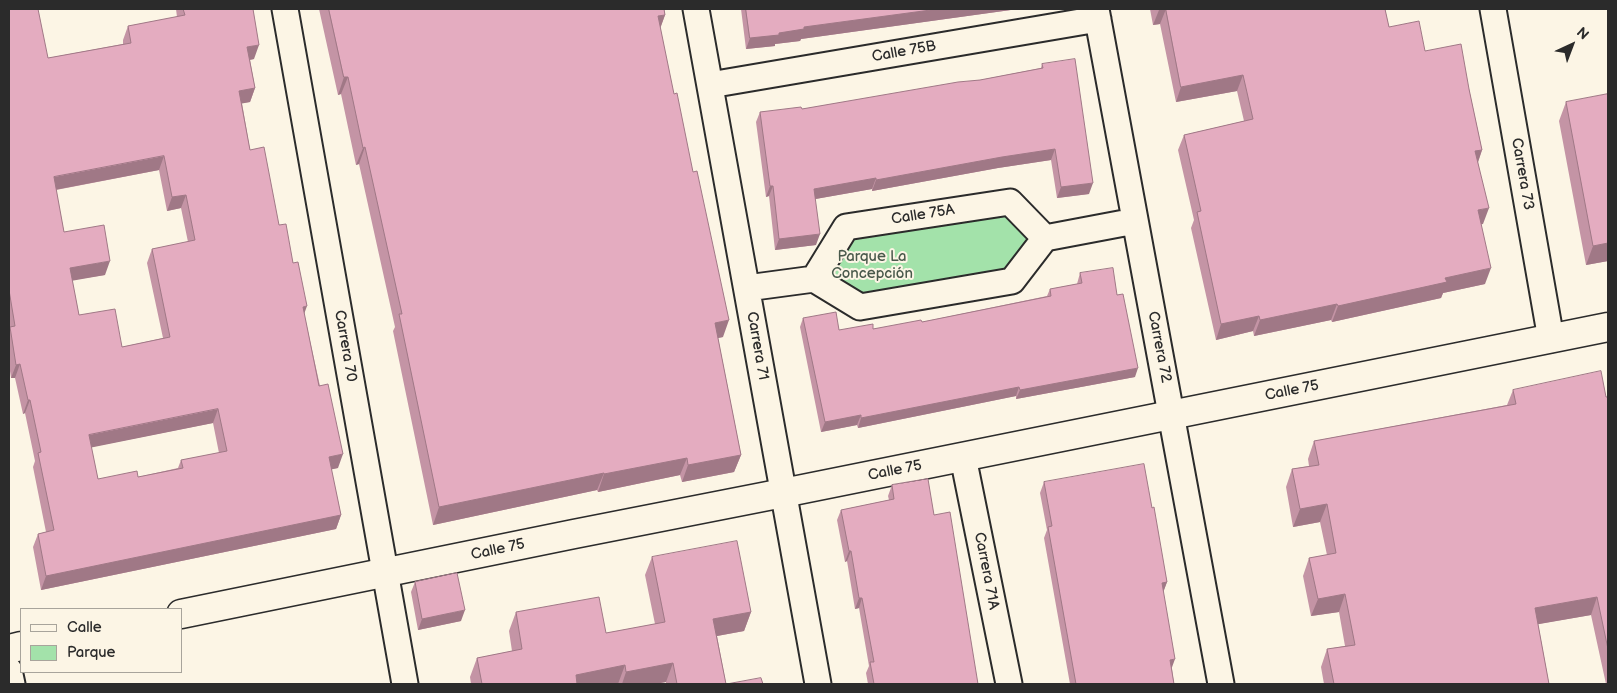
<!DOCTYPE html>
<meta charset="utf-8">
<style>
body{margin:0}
#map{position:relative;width:1617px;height:693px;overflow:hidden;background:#fcf5e5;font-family:"Balsamiq Sans",sans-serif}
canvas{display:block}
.frame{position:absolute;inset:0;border:10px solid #2b2b2b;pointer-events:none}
.legend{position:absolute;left:20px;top:608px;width:162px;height:65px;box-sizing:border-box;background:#fcf5e5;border:1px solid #a8a49b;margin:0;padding:6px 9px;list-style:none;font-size:15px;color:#2b2b2b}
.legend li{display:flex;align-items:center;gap:10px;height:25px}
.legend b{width:25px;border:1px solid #a8a49b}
.north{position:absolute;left:1547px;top:20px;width:50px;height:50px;-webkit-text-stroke:4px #fcf5e5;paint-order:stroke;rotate:43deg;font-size:14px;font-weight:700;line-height:20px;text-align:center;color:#2b2b2b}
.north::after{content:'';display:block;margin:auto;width:18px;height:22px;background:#2b2b2b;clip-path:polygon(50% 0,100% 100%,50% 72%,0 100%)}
</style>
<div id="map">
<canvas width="1617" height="693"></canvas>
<div class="frame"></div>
<ul class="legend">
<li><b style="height:6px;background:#fcf5e5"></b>Calle</li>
<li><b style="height:14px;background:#a3e2aa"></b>Parque</li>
</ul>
<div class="north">N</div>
</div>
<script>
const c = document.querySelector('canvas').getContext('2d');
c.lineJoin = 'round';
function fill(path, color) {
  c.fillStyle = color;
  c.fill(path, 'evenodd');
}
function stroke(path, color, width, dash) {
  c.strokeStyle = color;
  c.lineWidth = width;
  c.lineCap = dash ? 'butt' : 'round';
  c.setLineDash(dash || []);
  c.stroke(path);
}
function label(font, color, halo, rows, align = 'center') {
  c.font = font + ' "Balsamiq Sans",sans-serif';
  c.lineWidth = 4;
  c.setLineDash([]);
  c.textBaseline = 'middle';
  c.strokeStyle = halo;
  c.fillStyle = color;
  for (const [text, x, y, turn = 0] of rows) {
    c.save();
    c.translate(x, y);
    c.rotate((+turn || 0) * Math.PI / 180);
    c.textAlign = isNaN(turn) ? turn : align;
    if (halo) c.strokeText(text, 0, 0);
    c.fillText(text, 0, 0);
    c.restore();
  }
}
const green = new Path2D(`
 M1007 208 1036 239 1008 275 862 302 823 276 850 235Z`);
const street = new Path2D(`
 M285 9 405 684
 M696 9 818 684
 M1096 9 1221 684
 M1493 9 1551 339
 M710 85 1098 19
 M814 279 846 227 1010 202 1045 238
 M747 288 814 279 860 307 1012 281 1045 238 1135 221
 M963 457 1009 684
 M9 670 12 684`);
const secondary = new Path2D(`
 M181 614 574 534 783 493 1608 327
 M9 649 21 646`);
const wall = new Path2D(`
 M9 9 48 58 123 44V40L128 26 177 17 176 9H253L254 59 250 60 255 88 250 102 242 103 250 150 293 263 338 468 331 469 341 515 336 529 41 590 33 547 38 534 46 532 33 467 35 461 25 413 23 414 15 378H11L9 364ZM159 170 167 211 181 208 188 242 152 249 147 263 163 338 122 347 79 315 72 280 105 275 64 232 56 190ZM213 423 219 453 181 460 178 468 138 477 98 479 91 447Z
 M319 9H664L665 15 660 28 723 337 718 338 741 455 734 472 682 482 680 475 598 492 597 490 433 525 393 331 395 327 359 164 356 165 341 94 338 95Z
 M741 9H1018L801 39 800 41 775 44V46L746 49Z
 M1150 9H1385L1389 27 1425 51 1469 89 1482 150 1478 162 1483 224H1481L1485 284 1443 293 1441 298 1332 322 1331 320 1254 336 1253 331 1216 340 1191 228 1194 220 1178 150 1184 135 1244 121 1237 91 1176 102 1160 24 1153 25Z
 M1042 64 1089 194 1057 198 1051 160 998 168 872 191V189L815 199 816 245 775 250 769 196 766 197 756 122 760 112 802 109 980 80 1041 68Z
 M1608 94V261L1586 265 1559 121 1566 102Z
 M1080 273 1117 295 1135 377 1016 399V396L858 428 857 425 821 432 800 327 803 318 839 330 873 329 922 322 1047 296 1050 289 1077 284Z
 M1513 390 1608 397V684H1606L1591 615 1538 624 1549 684H1324L1321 667 1327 649 1345 646 1339 612 1311 616 1303 576 1309 558 1327 555 1320 522 1293 527 1286 487 1292 469 1309 466 1308 459 1314 441 1507 405Z
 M1044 482 1152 508 1167 582 1163 592 1172 669 1174 684H1070L1044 538 1047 530 1040 493Z
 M892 485 934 515 978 684H868L866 673 869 666 859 608 855 609 847 561 845 562 837 520 841 510 889 500 888 496Z
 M652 557 751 612 744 631 717 636 726 684H666V682L655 684H471L470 677 477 658 512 651 509 631 516 612 606 633 655 624 645 575Z
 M415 582 461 621 418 630 411 592Z`);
const shadedWall = new Path2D(`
 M938 9H1018L801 39 800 41 775 44V46L746 49 750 38 804 27Z
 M1166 9 1160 24 1153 25 1159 10Z
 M665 15 659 32 658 16Z
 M259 45 254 59 242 61 247 47Z
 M1243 75 1237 91 1176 102 1181 87Z
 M344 77H348L341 94 338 95Z
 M255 88 250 102 234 105 239 91Z
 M365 147 359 164 356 165 363 148Z
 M1055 149 1051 160 998 168 872 191 876 180 1002 157Z
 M1482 150 1477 165 1475 151Z
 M164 156 159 170 49 191 54 177Z
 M876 178 872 189 810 200 814 189Z
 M1093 183 1089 194 1057 198 1061 187Z
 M770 186H773L769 196 766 197Z
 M186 195 181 208 167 211 172 197Z
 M1489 208 1483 224 1473 226 1478 210Z
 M820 234 816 245 775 250 779 239Z
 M1608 243V261L1586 265 1593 246Z
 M110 261 105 275 65 282 70 268Z
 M1491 268 1485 284 1443 293 1441 298 1332 322 1338 306 1445 278Z
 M1337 304 1331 320 1254 336 1260 320Z
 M307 306 302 320 303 307Z
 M1259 316 1253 331 1216 340 1221 324Z
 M729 320 723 337 708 340 715 323Z
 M20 364 15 378H11L16 365Z
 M1138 368 1135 377 1016 399 1020 390Z
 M1019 387 1016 396 858 428 861 418Z
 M28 400H30L25 413 23 414Z
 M218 409 213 423 84 449 89 435Z
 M861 415 857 425 821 432 825 422Z
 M343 454 338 468 324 471 329 457Z
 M741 455 734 472 682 482 688 465Z
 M687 458 680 475 598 492 604 474Z
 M604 473 597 490 433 525 439 507Z
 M1327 504 1320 522 1293 527 1300 509Z
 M341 515 336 529 41 590 46 576Z
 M849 551H851L847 561 845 562Z
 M1167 582 1163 593 1162 583Z
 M1345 594 1339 612 1311 616 1318 599Z
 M1597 597 1591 615 1528 626 1535 608Z
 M859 598H862L859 608 855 609Z
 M465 610 461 621 418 630 422 619Z
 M751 612 744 631 706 638 713 619Z
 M1175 659 1171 670 1170 660Z
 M673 663 666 682 655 684H622L626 672Z
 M625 665 618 684H572L576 675Z`);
const building = new Path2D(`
 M9 9H38L48 58 131 43 128 26 185 15 183 9H253L259 45 247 47 255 88 239 91 250 150 264 147 279 225 286 224 293 263 298 262 307 306 303 307 319 386 328 384 343 454 329 457 341 515 46 576 38 534 54 530 38 453 41 452 30 400H28L20 364 16 365 10 327 15 326 9 290ZM164 156 172 197 186 195 195 240 152 249 170 337 122 347 115 309 79 315 70 268 110 261 104 225 64 232 54 177ZM218 409 227 451 181 460 183 468 138 477 137 471 98 479 89 435Z
 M329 9H664L665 15 658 16 674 94 677 93 693 172 697 171 729 320 715 323 741 455 688 465 687 458 604 474V473L439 507 399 314H402L365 147 363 148 348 77H344Z
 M746 9H938L804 27V29L779 33V35L750 38Z
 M1166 9H1385L1389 27 1419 21 1425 51 1461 44 1469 89 1482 150 1475 151 1489 208 1478 210 1491 268 1445 278 1447 282 1338 306 1337 304 1260 320 1259 316 1221 324 1197 212 1201 211 1184 135 1253 119 1243 75 1181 87Z
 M1075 59 1093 183 1061 187 1055 149 1002 157 876 180V178L814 189 820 234 779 239 773 186H770L760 112 801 107 802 109 958 82 980 80 1043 68 1042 64Z
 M1608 94V243L1593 246 1566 102Z
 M1113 268 1117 295 1123 294 1138 368 1020 390 1019 387 861 418V415L825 422 803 318 836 312 839 330 873 324V329L921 320 922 322 1051 296 1050 289 1082 283 1080 273Z
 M1601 371 1606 397H1608V649L1597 597 1535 608 1549 684H1334L1327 649 1355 645 1345 594 1318 599 1309 558 1336 553 1327 504 1300 509 1292 469 1319 465 1314 441 1516 404 1513 390Z
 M1144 464 1152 508 1154 507 1167 582 1162 583 1175 659 1170 660 1174 684H1075H1076L1048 527 1052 526 1044 482Z
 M928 479 934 515 950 512 978 684H874L870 662H874L862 598H859L851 551H849L841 510 894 499 892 485Z
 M737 541 751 612 713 619 726 684H677L673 663 626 672 625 665 576 675 577 684H482L477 658 522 649 516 612 599 597 606 633 665 622 652 557Z
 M457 573 465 610 422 619 415 582Z
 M761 678 763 684H727Z`);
const streetNames = [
 ["Calle 75B",904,52,-10],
 ["Carrera 73",1522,174,80],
 ["Calle 75A",923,215,-9],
 ["Carrera 70",345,346,80],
 ["Carrera 71",757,346,80],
 ["Carrera 72",1159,347,79],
 ["Calle 75",1292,391,-11],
 ["Calle 75",895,471,-11],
 ["Calle 75",498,550,-12],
 ["Carrera 71A",986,571,79]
];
const parkNames = [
 ["Parque La",872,257],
 ["Concepción",872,274]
];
fill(green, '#a3e2aa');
stroke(street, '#2b2b2b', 29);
stroke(secondary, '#2b2b2b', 31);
stroke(street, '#fcf5e5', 25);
stroke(secondary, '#fcf5e5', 28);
fill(wall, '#c494a5');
fill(shadedWall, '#a07886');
fill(building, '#e4acc0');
stroke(building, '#a07886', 1);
label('15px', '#2b2b2b', '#fcf5e5', streetNames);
label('15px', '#49594b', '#fcf5e5', parkNames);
</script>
